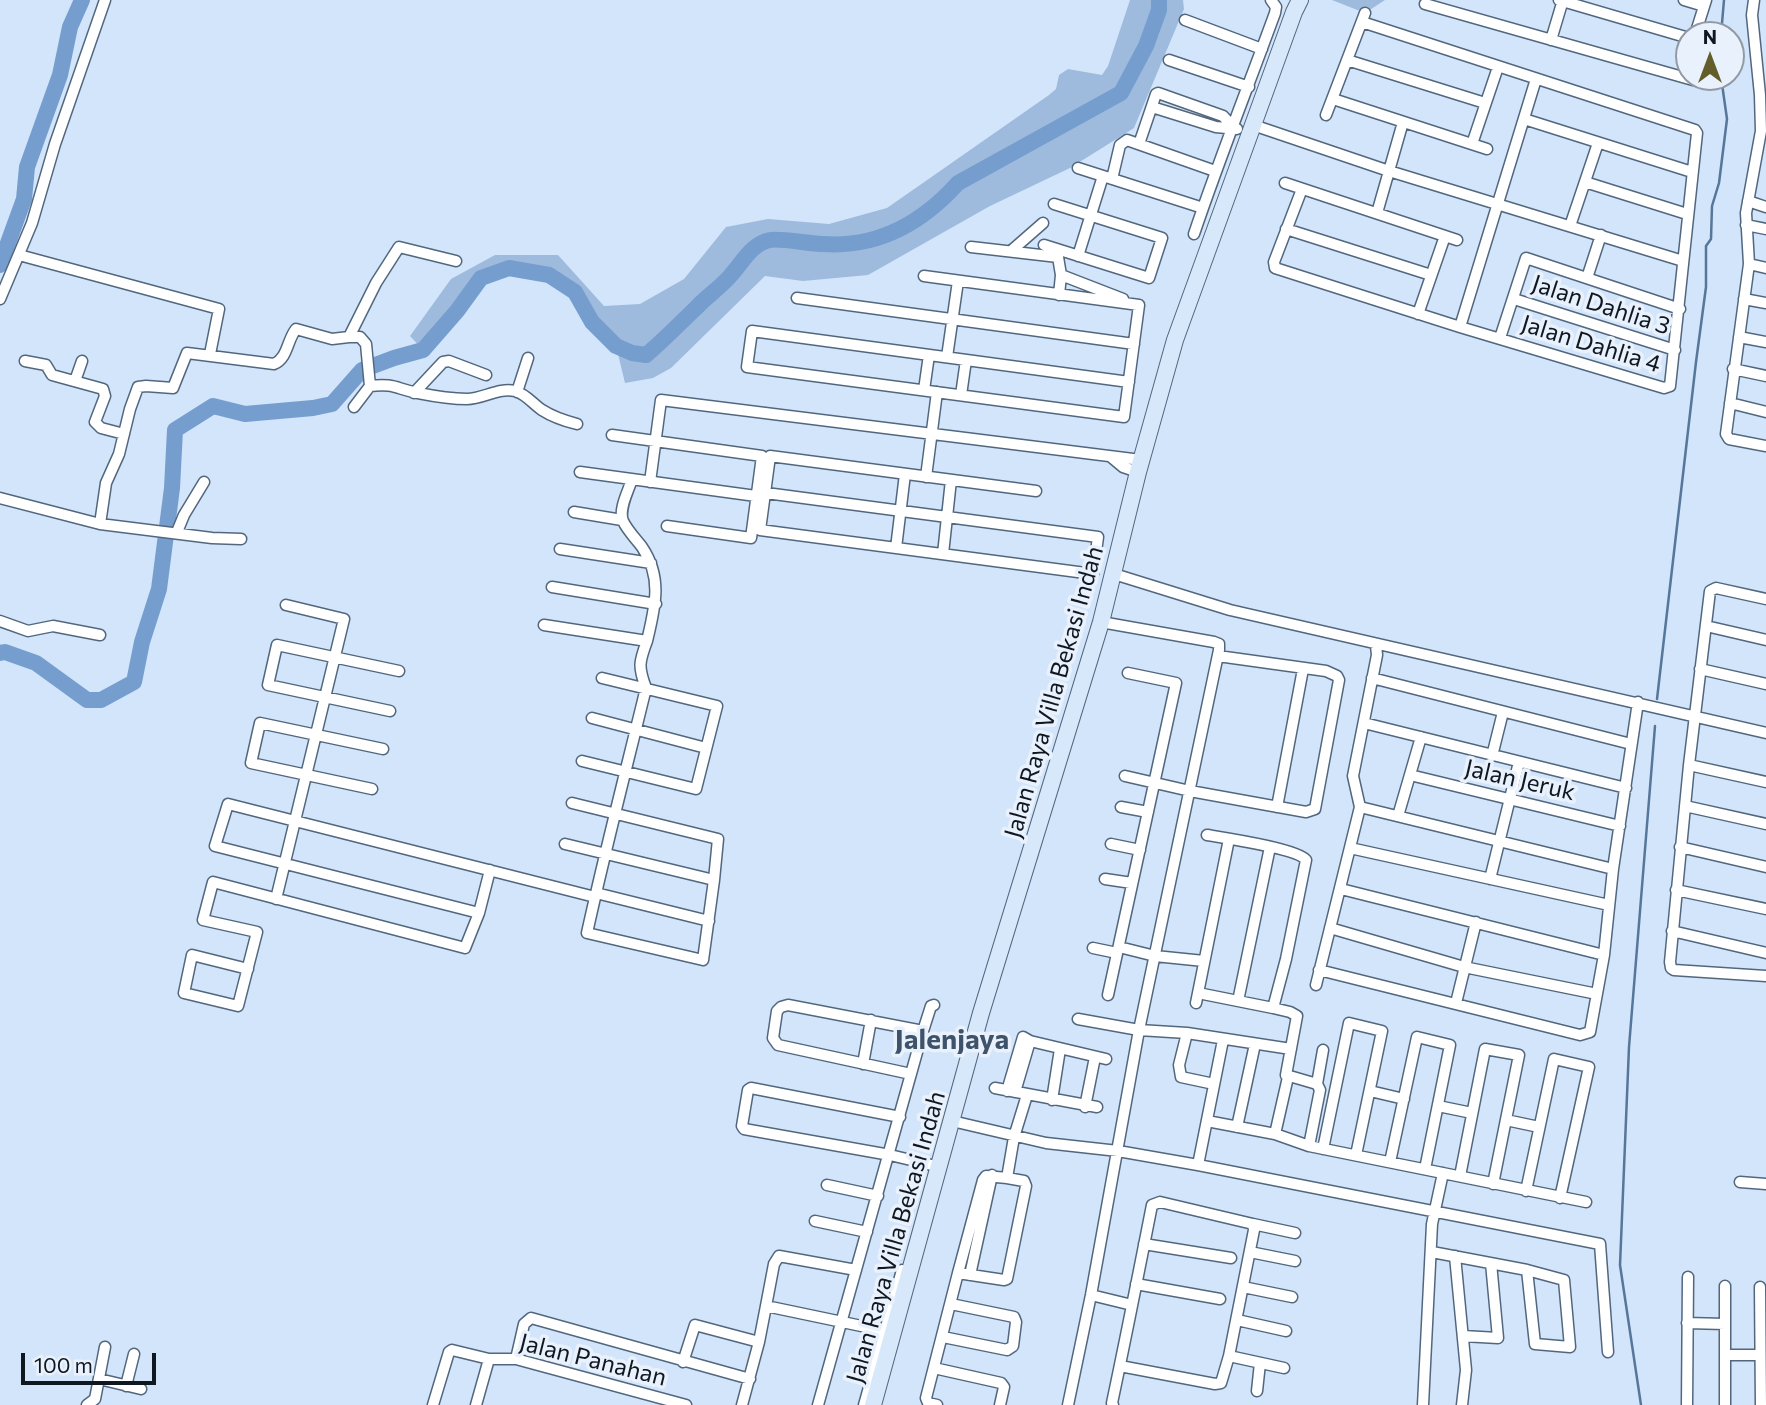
<!DOCTYPE html>
<style>
body{margin:0}
#map{position:relative;width:1766px;height:1405px;overflow:hidden;background:#d2e5fb;font-family:Commissioner,sans-serif}
canvas{display:block}
.north{position:absolute;left:1675px;top:21px;width:70px;height:70px;box-sizing:border-box;background:#e8f1fc;border:2px solid #919aa4;border-radius:50%;rotate:0deg;font-size:19px;font-weight:700;line-height:28px;text-align:center;color:#0f1720}
.north::after{content:'';display:block;margin:auto;width:24px;height:32px;background:#635d2a;clip-path:polygon(50% 0,100% 100%,50% 72%,0 100%)}
.scale{position:absolute;left:21px;top:1353px;width:135px;height:32px;box-sizing:border-box;border:4px solid #0f1720;border-top:0;padding-left:9px;font-size:21px;line-height:24px;white-space:nowrap;color:#0f1720;-webkit-text-stroke:5px #e8f1fc;paint-order:stroke}
</style>
<div id="map">
<canvas width="1766" height="1405"></canvas>
<div class="north">N</div>
<div class="scale">100 m</div>
</div>
<script>
const c = document.querySelector('canvas').getContext('2d');
c.lineJoin = 'round';
function fill(path, color) {
  c.fillStyle = color;
  c.fill(path, 'evenodd');
}
function stroke(path, color, width, dash) {
  c.strokeStyle = color;
  c.lineWidth = width;
  c.lineCap = dash ? 'butt' : 'round';
  c.setLineDash(dash || []);
  c.stroke(path);
}
function label(font, color, halo, rows, align = 'center') {
  c.font = font + ' Commissioner,sans-serif';
  c.lineWidth = 7;
  c.setLineDash([]);
  c.textBaseline = 'middle';
  c.strokeStyle = halo;
  c.fillStyle = color;
  for (const [text, x, y, turn = 0] of rows) {
    c.save();
    c.translate(x, y);
    c.rotate((+turn || 0) * Math.PI / 180);
    c.textAlign = isNaN(turn) ? turn : align;
    if (halo) c.strokeText(text, 0, 0);
    c.fillText(text, 0, 0);
    c.restore();
  }
}
const green = new Path2D(`
 M1130 0H1183L1184 9 1134 128 1070 168 990 206 868 275 803 281 765 276 671 368 653 378 625 383 616 346 592 322 575 292 549 274 509 268 481 278 423 350 410 336 451 279 495 255H558L604 306 640 304 684 279 726 227 768 219 829 224 887 208 1049 95 1056 89 1059 75 1068 69 1102 75 1108 66Z
 M1332 0H1385L1365 13Z`);
const stream = new Path2D(`
 M1721 35 1724 0
 M1657 699 1696 362 1706 287V246L1711 239 1712 206 1719 183 1727 119 1721 77
 M1641 1405 1620 1265 1629 1047 1655 726`);
const river = new Path2D(`
 M0 265 24 199 27 167 60 75 70 27 82 0
 M0 653 5 652 36 663 87 700H101L134 682 142 642 159 589 172 488 175 430 213 406 245 414 313 408 332 404 362 370 394 358 423 350 457 311 481 278 509 268 549 275 575 292 592 322 616 346 632 353 646 355C664 340 679 324 696 308 707 296 721 287 731 275 743 262 751 244 770 240 780 238 811 244 823 244 877 248 922 223 958 183L1121 93 1146 46 1159 10V0`);
const minor = new Path2D(`
 M1559 0 1689 38
 M1684 0 1704 6
 M1754 0 1752 15 1760 95 1761 131 1746 213 1749 264 1726 434 1729 439 1766 446
 M1425 4 1693 80 1700 77
 M1185 20 1262 49
 M1695 35 1706 0
 M1551 40 1563 0
 M1169 60 1249 87
 M1347 60 1485 103
 M1333 99 1487 149
 M1152 107 1216 127 1237 129
 M1326 115 1365 13
 M1524 119 1692 172
 M1253 125 1389 171 1683 261
 M1139 144 1156 94 1158 93 1223 116 1234 128
 M1472 144 1498 67
 M1078 168 1203 208
 M1112 179 1120 145 1127 140 1215 171
 M1585 182 1687 214
 M1285 183 1457 240
 M1302 189 1274 262 1275 268 1460 327 1664 388 1670 386 1697 133 1695 130 1362 22
 M1748 201 1766 207
 M1377 213 1403 122
 M1746 225 1766 229
 M1570 226 1598 143
 M1286 229 1431 275
 M1194 234C1219 160 1248 87 1275 13L1276 7 1271 0
 M1044 245 1149 278 1162 238 1054 204
 M971 247 1058 257 1061 275 1059 295
 M1011 251 1043 223
 M19 255 219 309 210 354
 M1078 256 1103 176
 M1749 264 1766 268
 M1061 275 1123 299
 M924 276 1139 305 1124 417 747 367 752 331 1129 382
 M1587 278 1601 235
 M797 298 1134 344
 M0 299 32 223 55 144 105 0
 M1514 299 1675 350
 M1744 299 1766 303
 M1418 314 1445 236
 M1460 327 1536 79
 M349 337H360L366 344 370 386
 M1739 337 1766 342
 M1500 338 1526 258 1680 309
 M947 357 958 281
 M25 361 46 365 52 375 103 389 105 396 95 422 101 428 124 434
 M1733 369 1766 376
 M75 381 82 361
 M924 390 929 355
 M517 392 528 358
 M414 393 443 362 449 361 486 375
 M961 395 966 360
 M1730 403 1766 412
 M354 407 370 386C395 383 396 389 418 393 433 396 452 399 467 399 483 399 499 387 515 391 526 394 533 404 542 410 553 417 565 421 577 424
 M612 435 762 456 751 538 667 526
 M1111 457 1123 467 1138 472
 M580 472 756 496
 M926 477 937 392
 M650 482 661 400 1141 460
 M766 493 1098 537 1093 574 760 530 770 456 1036 491
 M0 498 100 524 212 538 241 539
 M574 512 622 520
 M100 524 106 483 119 454 130 409 138 387 146 386 173 388 187 353 274 364C288 358 287 340 296 329L332 339 349 337 376 283 399 247 456 261
 M177 532 184 515 204 482
 M896 548 905 474
 M560 549 651 563
 M943 554 951 480
 M1114 574 1230 610 1766 733
 M552 587 656 604
 M1766 599 1716 588 1710 591 1689 765 1670 962 1671 968 1674 970 1766 976
 M0 621 28 631 53 626 100 635
 M544 625 647 641C655 607 663 578 642 547 636 539 627 530 623 521 618 509 629 490 632 479
 M1706 626 1766 640
 M1700 669 1766 684
 M1372 678 1631 744
 M390 711 268 685 277 645 399 671
 M592 718 706 748
 M1364 723 1626 788
 M1492 756 1503 712
 M582 761 696 789 717 706 602 678
 M1689 765 1766 782
 M1410 775 1620 826
 M1125 776 1190 791 1306 812 1315 809 1339 680 1337 676 1326 671 1218 656
 M372 789 251 763 260 723 383 749
 M572 803 718 839 714 880
 M1685 806 1766 824
 M1121 807 1148 812
 M1277 807 1303 669
 M1360 807 1613 869
 M1398 816 1421 737
 M565 844 714 880 703 960 587 933C605 851 626 770 646 688 638 667 639 662 647 641
 M1111 844 1140 850
 M1680 847 1766 867
 M1350 848 1609 905
 M1105 879 1132 883
 M1490 879 1519 762
 M1341 889 1604 955
 M1676 890 1766 909
 M596 893 709 921
 M276 899 344 619 286 605
 M479 913 215 846 228 804 595 897
 M1330 928 1464 967 1597 994
 M1672 931 1766 953
 M1119 947 1155 956 1204 961
 M1093 948 1117 953
 M248 969 192 955 184 993 238 1006 257 932 203 920 213 882 465 948 479 913 490 870
 M1319 970 1580 1035 1590 1032 1604 955 1613 869 1638 702
 M1316 985 1360 807 1353 776 1377 655 1376 645
 M1198 993 1273 1008 1286 959 1306 860C1298 849 1225 838 1207 835
 M1108 995 1176 683 1128 673
 M1238 1001 1270 847
 M1196 1003 1229 839
 M1456 1003 1476 922
 M1273 1008 1290 1012 1297 1016 1286 1075 1317 1084 1320 1090 1309 1146
 M1078 1019 1139 1030 1187 1033 1291 1049
 M1187 1033 1179 1065 1181 1077 1214 1084
 M863 1064 871 1020
 M911 1074 778 1045 773 1038 777 1011 781 1007 788 1005 923 1031
 M1317 1084 1323 1050
 M995 1088 1097 1107
 M1007 1091 1023 1037 1030 1041 1106 1059
 M1370 1091 1404 1099
 M1015 1092 1030 1041
 M1052 1100 1060 1049
 M1438 1106 1472 1113
 M1085 1107 1095 1057
 M900 1117 751 1088 748 1090 742 1126 744 1129 890 1155 940 1167
 M1506 1120 1539 1127
 M952 1121 1046 1143 1118 1151 1198 1165 1600 1244 1608 1352
 M1207 1121 1275 1134 1309 1146 1586 1202
 M1237 1127 1255 1044
 M1275 1134 1288 1077
 M1323 1149 1349 1023 1382 1031 1356 1155
 M1390 1162 1417 1037 1450 1045 1425 1169
 M1198 1165 1223 1040
 M1460 1176 1485 1049 1519 1055 1493 1184
 M1007 1178 986 1176 983 1180 958 1273 1004 1280 1007 1279 1026 1186 1024 1181 1007 1178 1014 1137 1027 1095
 M1740 1182 1766 1184
 M827 1185 878 1196
 M1526 1191 1554 1059 1589 1067 1560 1198
 M815 1221 867 1232
 M1253 1224 1295 1233
 M1144 1244 1231 1258
 M1250 1252 1295 1261
 M1432 1252 1527 1270 1564 1280 1570 1347 1535 1344 1527 1270
 M1455 1256 1466 1370 1462 1405
 M970 1275 992 1175
 M1136 1284 1220 1299
 M1725 1286V1405
 M1243 1287 1292 1297
 M1760 1287 1761 1405
 M1091 1295 1132 1305
 M766 1306 774 1264 779 1256 856 1270
 M1237 1320 1286 1331
 M1687 1323 1725 1324
 M1463 1336 1498 1338 1491 1263
 M943 1337 1007 1350 1013 1346 1016 1322 1014 1317 951 1304
 M1725 1355H1760
 M1229 1356 1284 1368
 M516 1359 524 1324 531 1318 750 1379
 M683 1362 695 1325 759 1342
 M934 1368 1001 1383 1004 1387 1000 1405
 M99 1379 141 1389
 M126 1386 134 1354
 M1257 1391 1260 1363
 M87 1405 95 1399 105 1347
 M433 1405 449 1352 452 1350 489 1359H516L686 1405
 M476 1405 489 1359
 M742 1405 759 1342 766 1306 890 1332
 M818 1405C853 1280 888 1156 923 1031L931 1006 934 1005
 M864 1405 902 1270
 M937 1405 928 1403 926 1398 958 1273
 M1068 1405 1091 1295 1139 1030 1219 650V644L1214 642 1101 622
 M1113 1405 1112 1403C1126 1337 1139 1271 1152 1205L1160 1202 1253 1224 1254 1230 1229 1356 1221 1383 1215 1384 1120 1366
 M1423 1405 1432 1224 1443 1173
 M1687 1405 1688 1277`);
const secondary = new Path2D(`
 M873 1405 981 1013 1101 622 1138 472 1175 340 1294 12 1300 0`);
const streetNames = [
 ["Jalan Dahlia 3",1601,305,18],
 ["Jalan Dahlia 4",1591,344,17],
 ["Jalan Raya Villa Bekasi Indah",1054,692,-74],
 ["Jalan Jeruk",1520,780,13],
 ["Jalan Raya Villa Bekasi Indah",896,1237,-74],
 ["Jalan Panahan",593,1360,14]
];
const quarterNames = [
 ["Jalenjaya",952,1040]
];
fill(green, '#9ebbdd');
stroke(stream, '#56769a', 2.5);
stroke(river, '#759ece', 16);
stroke(minor, '#52677e', 13);
stroke(secondary, '#52677e', 18);
stroke(minor, '#fff', 10);
stroke(secondary, '#d8e8fb', 16);
label('24px', '#0f1720', '#e8f1fc', streetNames);
label('bold 28px', '#3e5269', '#e8f1fc', quarterNames);
</script>
